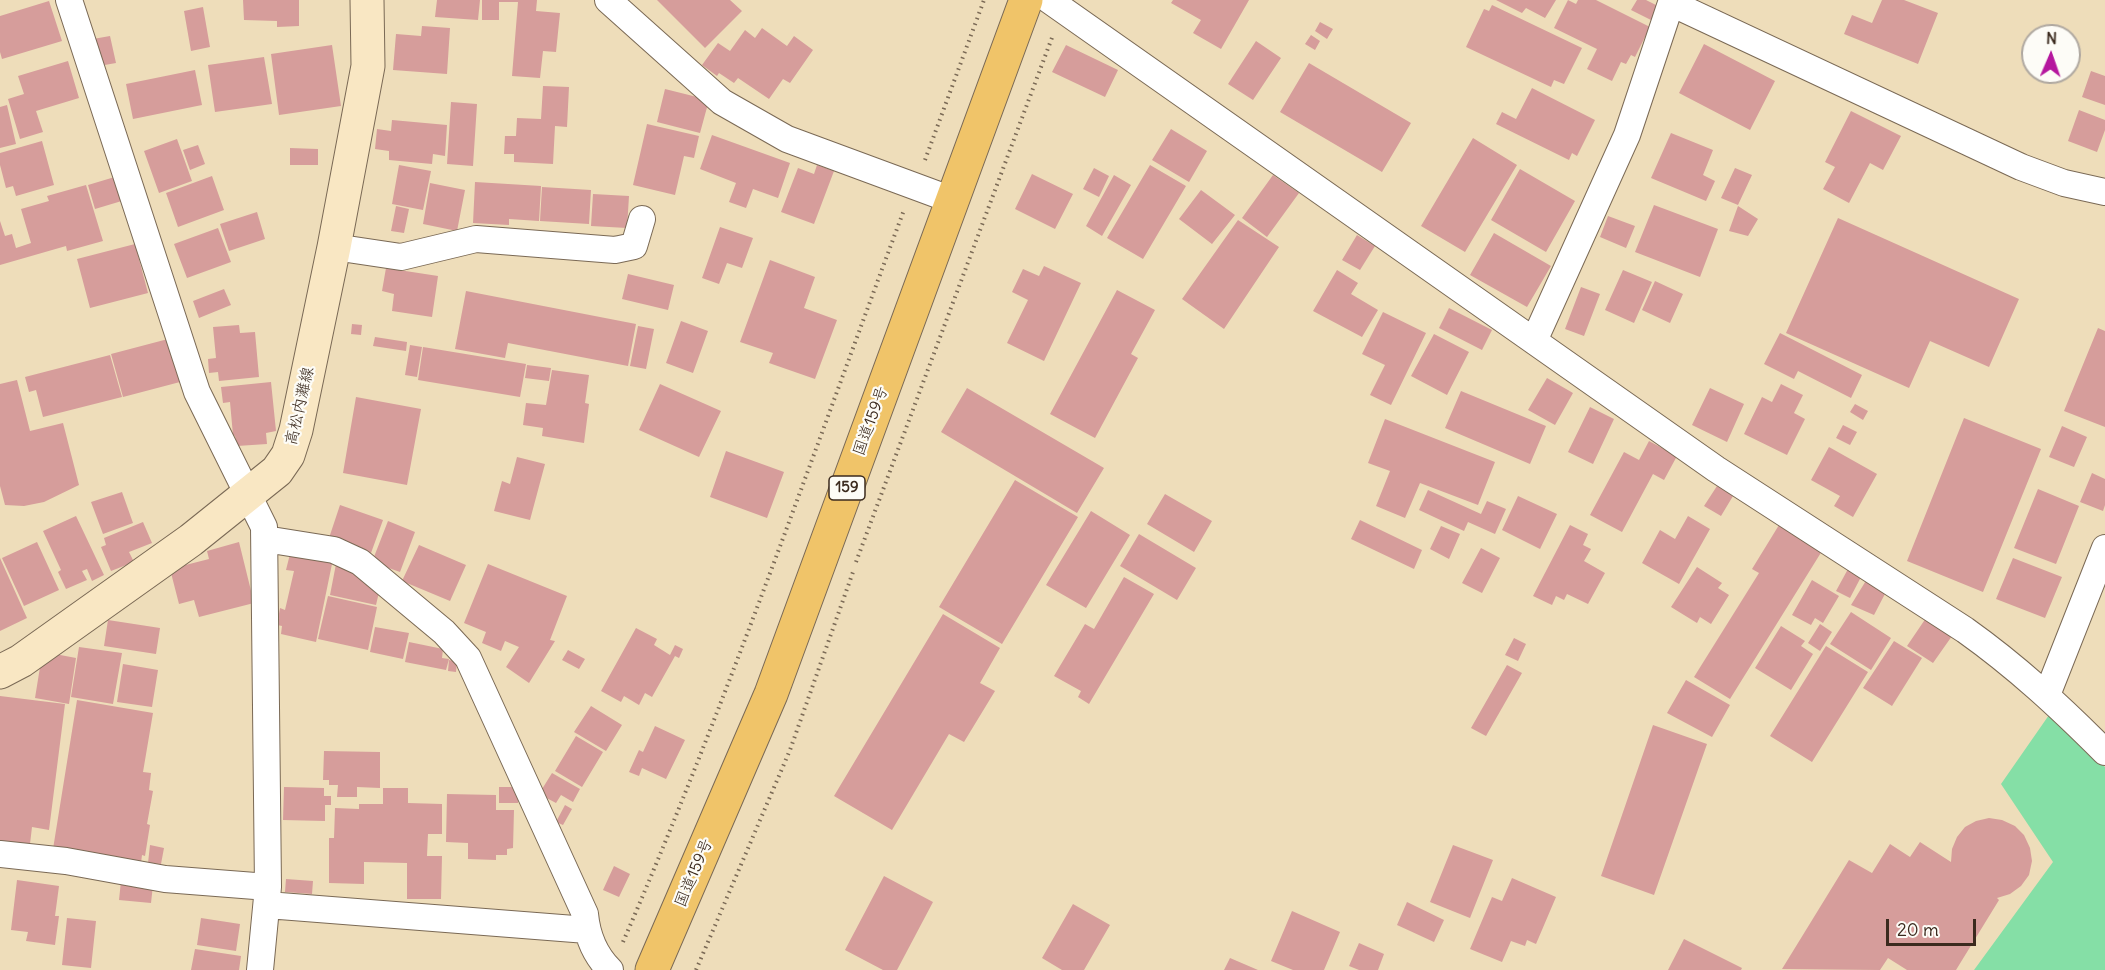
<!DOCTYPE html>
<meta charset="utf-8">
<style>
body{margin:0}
#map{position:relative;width:2105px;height:970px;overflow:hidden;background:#eeddba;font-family:Delius,sans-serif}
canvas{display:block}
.north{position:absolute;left:2021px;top:24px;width:60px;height:60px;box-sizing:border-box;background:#fdfcf7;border:2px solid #afa8a0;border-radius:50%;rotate:2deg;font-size:16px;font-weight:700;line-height:24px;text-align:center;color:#3b2a1e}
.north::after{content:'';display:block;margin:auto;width:21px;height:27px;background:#b5179e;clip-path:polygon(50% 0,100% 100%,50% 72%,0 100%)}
.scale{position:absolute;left:1886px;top:919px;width:90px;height:27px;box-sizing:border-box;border:3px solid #3b2a1e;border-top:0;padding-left:8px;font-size:18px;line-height:21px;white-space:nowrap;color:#3b2a1e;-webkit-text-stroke:4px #fdfcf7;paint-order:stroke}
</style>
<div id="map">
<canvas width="2105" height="970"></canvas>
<div class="north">N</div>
<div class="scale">20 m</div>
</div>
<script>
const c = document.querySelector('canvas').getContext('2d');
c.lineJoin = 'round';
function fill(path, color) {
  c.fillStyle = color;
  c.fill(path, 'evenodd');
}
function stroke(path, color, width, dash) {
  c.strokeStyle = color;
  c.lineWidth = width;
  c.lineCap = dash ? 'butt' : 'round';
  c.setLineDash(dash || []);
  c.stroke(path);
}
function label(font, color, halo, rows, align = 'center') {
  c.font = font + ' Delius,"Klee One",sans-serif';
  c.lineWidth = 4.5;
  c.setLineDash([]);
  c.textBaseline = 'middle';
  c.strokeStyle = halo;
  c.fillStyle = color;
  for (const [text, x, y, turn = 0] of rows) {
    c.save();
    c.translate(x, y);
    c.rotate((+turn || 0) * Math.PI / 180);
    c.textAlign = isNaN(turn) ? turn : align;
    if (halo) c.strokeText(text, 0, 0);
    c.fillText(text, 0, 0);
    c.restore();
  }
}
const green = new Path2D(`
 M2049 715 2105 767V970H1974L2053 862 2001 784Z`);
const building = new Path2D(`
 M243 0H299V26L277 27V21L244 20Z
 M437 0H480L478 20 435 17Z
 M482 0H537L536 11 560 13 556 52 543 51 540 78 512 76 518 2H499V20H482Z
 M657 0H730L742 11 705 48Z
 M1173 0H1249L1221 49 1193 33 1201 20 1171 3Z
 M1496 0H1556L1545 18 1526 8 1522 13Z
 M1568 0 1576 4 1578 0H1596L1650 27 1635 57 1631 55 1626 64 1621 62 1612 81 1587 69 1597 49 1554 28Z
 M1637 0H1646L1658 6 1651 20 1631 10Z
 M1882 0H1904L1938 13 1918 64 1844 34 1852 15 1872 23Z
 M49 1 62 41 2 59 0 52V16Z
 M1492 5 1582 48 1564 84 1554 80 1551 87 1466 47 1484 9 1489 11Z
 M203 7 210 47 191 51 184 11Z
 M1320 22 1333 29 1327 39 1315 31Z
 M422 26 450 28 447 74 393 70 396 34 421 36Z
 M762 28 787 46 794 36 813 50 790 83 783 79 769 99 738 78 734 83 719 73 717 76 702 65 718 43 730 51 745 30 755 38Z
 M1311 35 1320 41 1315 50 1305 44Z
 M110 36 116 63 99 66 93 39Z
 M1256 41 1281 58 1253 100 1228 84Z
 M1704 44 1775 81 1750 130 1679 93Z
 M332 45 341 106 279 115 271 54Z
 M1066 45 1118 70 1105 97 1052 72Z
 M264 57 272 104 215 112 208 65Z
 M68 61 79 98 36 111 43 132 20 139 8 99 24 94 18 76Z
 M1309 63 1411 123 1382 172 1280 112Z
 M195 70 202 105 133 119 126 84Z
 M2091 71 2105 76V105L2082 97Z
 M543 86 569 87 567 127 555 126 553 164 514 162V154H504L505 136H516L517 118 541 119Z
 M1532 88 1595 120 1577 156 1572 153 1569 160 1496 124 1502 112 1516 119Z
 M665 89 709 100 700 133 657 122Z
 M451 102 477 104 473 166 447 164Z
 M7 105 16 144 0 148V107Z
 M2079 110 2105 120V130L2097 152 2068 141Z
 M1851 111 1901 136 1883 170 1870 163 1849 203 1823 189 1835 167 1825 162Z
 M392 120 447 125 445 156 433 154 432 164 389 160V151L375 149 377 129 391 131Z
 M647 124 699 136 694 158 684 156 675 195 633 185Z
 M1171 129 1207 151 1189 182 1152 160Z
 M1671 133 1713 150 1703 175 1715 181 1706 201 1651 178Z
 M712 135 790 163 778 198 753 189 746 208 729 202 736 183 700 169Z
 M1473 138 1517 165 1465 252 1421 226Z
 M177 139 192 181 159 193 144 151Z
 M42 141 54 185 16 196 13 186 6 188 0 165V153Z
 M198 145 205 164 190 170 183 150Z
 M290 148 318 149V165H290Z
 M399 165 431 171 423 210 392 204Z
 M817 165 834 171 814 224 781 212 798 168 814 174Z
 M1150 165 1186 186 1143 259 1107 238Z
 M1094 168 1109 176 1099 197 1083 189Z
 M1735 168 1752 175 1738 205 1721 198Z
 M1520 169 1575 201 1546 252 1491 220Z
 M1032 174 1073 194 1055 229 1015 209Z
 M1114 175 1131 185 1102 236 1086 226Z
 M1273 175 1299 193 1267 237 1242 218Z
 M118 176 125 200 95 209 88 185Z
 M212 176 224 210 178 227 166 193Z
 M475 182 541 186 539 221 509 219V225L473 223Z
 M430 183 465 190 457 231 423 224Z
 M86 185 103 241 67 251 66 246 0 265V221L5 236 12 234 16 248 31 243 21 209 49 201 47 196Z
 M542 187 591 190 589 224 540 221Z
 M1201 190 1235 215 1212 244 1179 219Z
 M593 194 629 196 627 228 591 226Z
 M1654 205 1718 229 1700 277 1635 252Z
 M396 206 409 209 404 233 391 231Z
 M1738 206 1758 219 1748 236 1729 231Z
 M257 212 265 239 229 251 220 224Z
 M1608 216 1635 226 1626 248 1600 237Z
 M1838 218 2019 299 1989 367 1930 341 1909 388 1786 333Z
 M1238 220 1279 247 1224 329 1182 299Z
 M720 227 753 238 742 268 727 263 719 284 702 278Z
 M218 228 231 262 187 278 174 244Z
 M1494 233 1551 266 1527 307 1470 275Z
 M1357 235 1375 246 1360 270 1342 260Z
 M135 244 148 293 90 308 77 259Z
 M770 260 815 277 804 308 837 320 815 379 769 363 773 353 740 342Z
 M1044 266 1081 283 1044 361 1007 343 1028 300 1012 292 1023 269 1039 276Z
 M386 268 438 276 432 317 392 311 394 294 382 291Z
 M1337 270 1358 283 1351 294 1378 310 1362 337 1313 311Z
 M1623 270 1652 282 1634 323 1605 310Z
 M628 274 674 285 668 310 622 299Z
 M1655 281 1683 294 1670 323 1642 310Z
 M1581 287 1600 294 1584 336 1565 329Z
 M224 289 231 305 199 318 193 301Z
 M1117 290 1155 310 1131 354 1138 358 1095 438 1050 414Z
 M466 291 636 324 628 366 508 343 505 358 455 349Z
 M1449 308 1492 330 1482 350 1439 328Z
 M1383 312 1426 333 1391 405 1370 395 1385 365 1362 354Z
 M681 321 708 331 693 373 666 363Z
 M352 324 362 325 361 335 351 334Z
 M239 325 240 333 255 332 259 377 219 381 218 372 209 373 208 359 216 358 213 327Z
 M638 326 654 329 646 369 630 366Z
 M2098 328 2105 331V427L2064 411Z
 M1780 333 1862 375 1851 398 1798 371 1794 379 1764 364Z
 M1434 334 1469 352 1447 395 1411 376Z
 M375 337 407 342 406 351 373 346Z
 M168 339 180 382 123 397 111 354Z
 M410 345 422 347 417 377 405 375Z
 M423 347 526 364 520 397 418 380Z
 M110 355 122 397 43 417 36 390 29 392 25 377Z
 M527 365 551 368 549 381 525 378Z
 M552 370 589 375 585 403 589 404 584 443 542 436 543 428 523 425 526 403 546 405Z
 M1547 378 1573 393 1555 425 1528 410Z
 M17 380 30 431 63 423 79 485 44 502 24 506 5 505 0 486V384Z
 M271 382 276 431 266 433 267 444 237 446 235 436 233 435 230 402 223 403 221 387Z
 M660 384 721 411 699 457 639 430Z
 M1781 384 1803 395 1794 413 1805 419 1787 455 1744 434 1762 397 1772 402Z
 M967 388 1104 468 1077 513 941 432Z
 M1710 388 1744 404 1727 442 1692 425Z
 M1461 391 1546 426 1530 464 1445 428Z
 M356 397 421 409 407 485 343 473Z
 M1855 404 1868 411 1863 420 1850 412Z
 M1590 407 1614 419 1593 464 1568 452Z
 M1964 418 2041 449 1983 592 1907 561Z
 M1385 419 1495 462 1478 505 1420 483 1405 518 1376 506 1390 471 1368 463Z
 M1843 425 1857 432 1850 445 1836 438Z
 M2062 426 2087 437 2074 467 2049 457Z
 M1649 441 1677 456 1664 480 1653 474 1622 532 1590 515 1624 452 1639 460Z
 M1829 447 1877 474 1853 517 1834 506 1840 496 1811 480Z
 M726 451 784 472 767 518 710 497Z
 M517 457 545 464 530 520 494 511 502 481 510 484Z
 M2092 473 2105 479V505L2103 511 2080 502Z
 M1015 480 1078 517 1002 644 939 607Z
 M1717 486 1733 496 1721 516 1704 506Z
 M2038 489 2079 506 2056 564 2014 548Z
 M1428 490 1481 514 1487 501 1506 509 1495 534 1468 522 1464 531 1419 510Z
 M122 492 133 523 103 534 91 502Z
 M1165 494 1212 521 1194 552 1147 524Z
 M1518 496 1557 514 1540 549 1502 530Z
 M340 505 383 520 371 553 329 538Z
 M1091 511 1130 535 1086 608 1046 585Z
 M76 516 104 575 92 581 87 569 82 571 87 580 66 589 58 572 61 570 43 531Z
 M1688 516 1710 529 1679 584 1642 563 1660 530 1675 539Z
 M1360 520 1422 550 1414 569 1351 539Z
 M388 521 415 532 400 572 372 562Z
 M143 522 152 543 129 552 134 562 111 571 101 547 106 545 104 538Z
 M1570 525 1588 534 1583 545 1591 549 1584 561 1605 573 1588 604 1567 594 1564 600 1556 596 1552 605 1533 596Z
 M1779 525 1822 551 1730 699 1694 677 1759 573 1752 569Z
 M1441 526 1460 534 1449 559 1430 549Z
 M1139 534 1196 568 1177 600 1120 566Z
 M37 542 59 590 24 606 2 558Z
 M239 542 254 603 199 617 194 600 179 604 170 569 209 559 207 551Z
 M419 545 466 565 450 601 402 581Z
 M1481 548 1500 558 1482 593 1462 583Z
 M291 550 333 559 316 642 281 634 282 626 277 625 280 608 285 610 294 571 286 570Z
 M0 558 27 618 0 631Z
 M2013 558 2062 577 2045 618 1996 599Z
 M336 564 380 588 376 605 330 595Z
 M488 564 567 596 550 640 555 641 529 683 506 667 519 647 505 641 501 651 482 643 486 632 464 623Z
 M1697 567 1722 583 1718 588 1729 595 1711 624 1700 617 1697 623 1671 607Z
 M1848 569 1861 577 1850 598 1836 591Z
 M1124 577 1154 594 1089 704 1078 697 1081 691 1054 676 1085 624 1094 629Z
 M1867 579 1887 590 1874 615 1851 605Z
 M1812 580 1839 596 1823 623 1815 618 1811 625 1792 615Z
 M328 596 377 607 368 650 318 639Z
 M1851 612 1891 638 1871 670 1830 644Z
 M943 614 1000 648 980 683 995 691 964 742 949 734 892 830 834 796Z
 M1926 618 1952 636 1933 663 1907 646Z
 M108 620 160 628 156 654 104 646Z
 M1820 624 1832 632 1820 651 1808 643Z
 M1781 626 1805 641 1801 646 1813 654 1791 690 1755 668Z
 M375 627 409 633 403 659 370 652Z
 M636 628 657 639 654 645 670 655 675 645 683 649 679 658 675 656 652 697 645 693 639 705 624 696 621 702 601 691Z
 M1514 638 1526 644 1518 661 1505 655Z
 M1894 641 1922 658 1892 706 1863 688Z
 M409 642 443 649 442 658 449 659 446 670 405 662Z
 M1826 646 1868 672 1812 762 1770 736Z
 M79 647 122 653 113 704 71 697Z
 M568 650 585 659 579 669 562 660Z
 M55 654 76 658 69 704 35 698 41 661Z
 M449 660 457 662 456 672 448 671Z
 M123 664 158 670 152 707 117 702Z
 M1507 665 1522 673 1486 736 1471 728Z
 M1686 680 1730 705 1712 737 1667 713Z
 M0 696 65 704 49 830 32 827 30 844 0 841Z
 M77 700 153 713 143 772 151 773 149 790 153 791 147 824 150 825 145 856 142 855 141 863 53 849Z
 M591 706 622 725 606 751 574 732Z
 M1653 725 1707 744 1654 895 1601 876Z
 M655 726 685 740 666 779 642 768 639 776 629 772 639 750 643 752Z
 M576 736 603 752 582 787 555 771Z
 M324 751 380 752V788L357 787V797H337L338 785H329V780H323Z
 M552 773 580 789 573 802 561 795 556 803 539 794Z
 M284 787 324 788V796H331V805H325V821L283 820Z
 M499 787H518V803H499Z
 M383 788H408V803L442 804V834H428L427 856H442L441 899H407V863L364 862V884L329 883V838H334L335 808 359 809V804H383Z
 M447 794 496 795V810H514L513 848 507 849V855H496V860L468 859V843L446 842Z
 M565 805 572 809 563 825 556 822Z
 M1989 818 2002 820 2015 826 2024 835 2030 848 2032 861 2029 875 2021 886 2010 894 1997 898 1999 900 1956 970H1907L1888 958 1880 970 1782 969 1849 860 1872 873 1890 844 1910 857 1920 842 1951 862 1952 849 1957 837 1965 827 1976 821Z
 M150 845 164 848 161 864 148 863Z
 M1453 845 1493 860 1470 918 1430 902Z
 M614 866 630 874 619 897 603 890Z
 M884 876 933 902 897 970H883L845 950Z
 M1512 878 1556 897 1536 944 1527 940 1525 946 1511 941 1502 962 1470 949 1492 897 1502 901Z
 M286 879 313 881 312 894 285 892Z
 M17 880 59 886 55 916H59L55 945 26 941 28 932 11 930Z
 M121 881 153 885 151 903 119 900Z
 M1407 902 1444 920 1434 942 1397 925Z
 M1073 904 1110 925 1084 970H1062L1042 958Z
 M1292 911 1340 932 1324 970H1293L1271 961Z
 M67 918 96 921 91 968 62 965Z
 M201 918 240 924 236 951 197 945Z
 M1684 939 1742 968 1741 970H1668Z
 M1359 943 1384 954 1378 970H1359L1349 966Z
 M195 949 241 956 239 970H191Z
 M1230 958 1258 970H1224Z`);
const path = new Path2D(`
 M925 160 984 0
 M856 562 1053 35
 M623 942C727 702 813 454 904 210
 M696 970 790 750 853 572`);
const minor = new Path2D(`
 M69 0 197 392 264 527 268 887 260 970
 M608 0 722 102 787 139 952 200
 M1049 0 1716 469 1965 630C2017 667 2060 707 2105 752
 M1671 3 2021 167 2064 183 2105 192
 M334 247 401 257 476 239 615 250 634 246 642 219
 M1534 341 1627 135 1672 0
 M265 539 334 550 360 562 444 632 468 658 585 914C587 935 595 955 610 970
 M2047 695 2105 548
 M0 854 66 861 165 879 268 887
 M267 905 587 930`);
const secondary = new Path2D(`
 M0 672 21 661 191 540 277 471 288 455 296 430 334 247 368 66 367 0`);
const trunk = new Path2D(`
 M652 970 771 694 1026 0`);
const shields = [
 [847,488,36]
];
const shieldNames = [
 ["159",847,488]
];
const streetNames = [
 ["高松内灘線",300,406,-77],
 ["国道159号",871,421,-70],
 ["国道159号",694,873,-67]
];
fill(green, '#85dfa6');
fill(building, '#d69d9b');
stroke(minor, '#7a6955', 28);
stroke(secondary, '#7a6955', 35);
stroke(trunk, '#7a6955', 35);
stroke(path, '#7a6955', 4, [1.5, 4.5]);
stroke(minor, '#fff', 26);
stroke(secondary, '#f9e7c3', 33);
stroke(trunk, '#f0c469', 33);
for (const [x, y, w] of shields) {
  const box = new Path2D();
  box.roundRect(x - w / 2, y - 12, w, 24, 4.5);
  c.fillStyle = '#fdfcf7';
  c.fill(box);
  stroke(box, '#3b2a1e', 1.5);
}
label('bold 15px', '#3b2a1e', null, shieldNames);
label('16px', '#3b2a1e', '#fdfcf7', streetNames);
</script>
